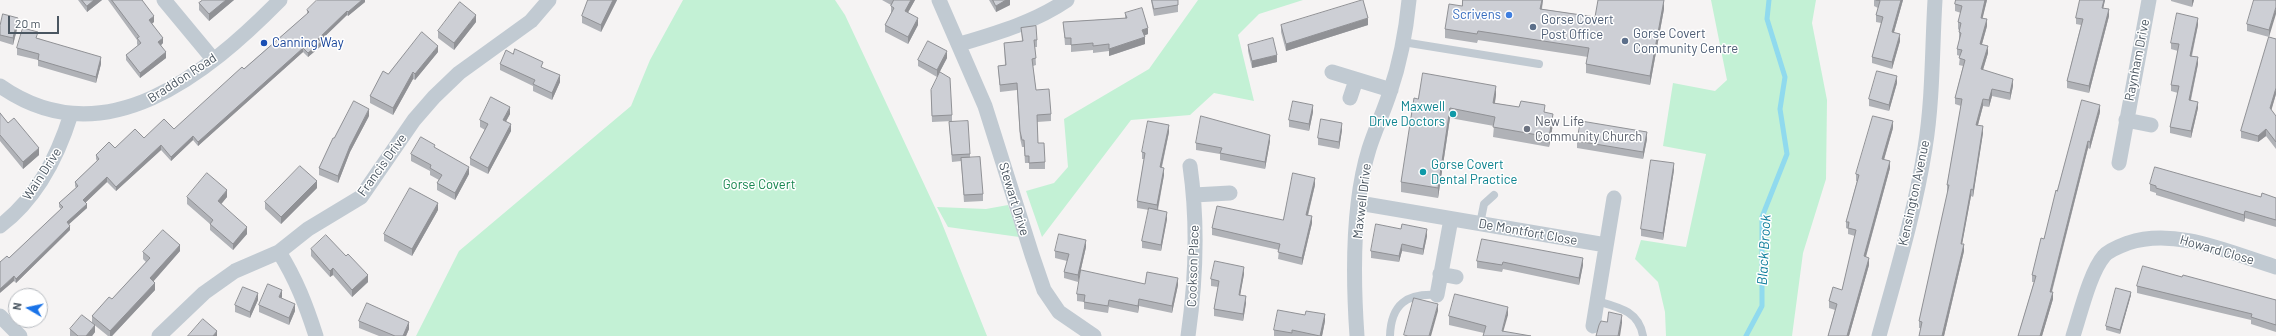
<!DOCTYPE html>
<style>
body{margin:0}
#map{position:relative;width:2276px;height:336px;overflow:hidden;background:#f5f3f3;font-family:Barlow,sans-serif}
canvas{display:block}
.north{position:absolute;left:8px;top:288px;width:40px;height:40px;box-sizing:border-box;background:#fff;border:1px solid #b7bbc0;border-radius:50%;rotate:279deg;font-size:11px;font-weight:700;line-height:16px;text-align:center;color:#4a5661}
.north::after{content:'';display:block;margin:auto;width:14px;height:18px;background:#1a73e8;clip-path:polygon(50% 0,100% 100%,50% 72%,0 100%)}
.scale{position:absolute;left:8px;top:16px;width:51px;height:18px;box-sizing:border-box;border:2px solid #4a5661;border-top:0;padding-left:5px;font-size:12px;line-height:14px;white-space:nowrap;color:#4a5661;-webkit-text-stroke:3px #fff;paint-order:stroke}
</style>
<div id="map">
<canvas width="2276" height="336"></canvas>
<div class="north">N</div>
<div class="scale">20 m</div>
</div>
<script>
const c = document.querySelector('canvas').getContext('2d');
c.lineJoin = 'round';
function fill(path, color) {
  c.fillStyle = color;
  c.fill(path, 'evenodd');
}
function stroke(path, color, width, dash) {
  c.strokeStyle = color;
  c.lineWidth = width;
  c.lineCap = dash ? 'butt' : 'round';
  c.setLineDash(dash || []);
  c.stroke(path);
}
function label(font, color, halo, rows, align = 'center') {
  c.font = font + ' Barlow,sans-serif';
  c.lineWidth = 3;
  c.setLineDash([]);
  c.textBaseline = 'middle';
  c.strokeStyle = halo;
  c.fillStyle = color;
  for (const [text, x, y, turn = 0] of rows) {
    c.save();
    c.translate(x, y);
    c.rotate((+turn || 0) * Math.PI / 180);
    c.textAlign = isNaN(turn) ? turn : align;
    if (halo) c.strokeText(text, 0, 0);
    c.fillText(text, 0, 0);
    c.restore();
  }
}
const green = new Path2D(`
 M683 0H835L845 15 939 216 987 336H416L459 251 631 106 650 60Z
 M1198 0H1303L1259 14 1238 35 1254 101 1214 93 1190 115 1131 120 1042 237 1026 191 1054 183 1068 167 1064 119 1149 69Z
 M1711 0H1816L1812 23 1827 100 1826 179 1803 253 1792 336H1666L1665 312 1658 282 1635 259 1641 240 1686 247 1706 154 1663 146 1673 83 1715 91 1727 80Z
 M1008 205 1019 237 948 227 937 207 986 209Z`);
const stream = new Path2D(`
 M1746 336 1762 306V217L1787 154 1780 109 1785 77 1767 19 1769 0`);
const service = new Path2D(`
 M1403 42 1539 64
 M1480 224 1484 204 1494 195
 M1597 301C1618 307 1639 311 1643 336
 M1390 336C1391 304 1407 293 1437 295`);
const minor = new Path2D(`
 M164 0 213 59
 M939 0 985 106 1032 255 1044 290 1059 312 1094 336
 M960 44C997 33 1035 22 1067 0
 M1332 72 1391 90
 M0 86C104 159 207 74 280 0
 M1350 98 1356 80
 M2126 120 2151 125
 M2119 163 2149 0
 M1194 195 1230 193
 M1359 203 1606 245
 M0 226C36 199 58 156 71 114
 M279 252C296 279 306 305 316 336
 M1440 274 1456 277
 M1437 295 1451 219
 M0 316 20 336
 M1593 326 1614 198
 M159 336 204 293 235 271 279 252 308 229 361 197 414 120 434 97 459 73 531 21 549 0
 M1188 336C1196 280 1198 222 1190 166
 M1357 336C1353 279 1352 204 1369 149 1375 130 1384 111 1390 92 1400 63 1406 31 1409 0
 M1879 336C1896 274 1915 212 1925 148 1933 99 1932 49 1935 0
 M2073 336C2080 315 2090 272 2104 256 2109 250 2120 246 2128 243 2176 227 2230 253 2276 267`);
const wall = new Path2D(`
 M78 0H102L87 12Z
 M108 0H142L154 22 152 23 163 43 161 45 166 58 140 78 126 60V55L138 46 137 44V40Z
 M203 0H234L209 21 199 10V3Z
 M365 0V2L348 16 347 15 320 41 321 46 308 57 303 52 198 146 193 140 171 161 161 150 116 191 107 182 85 203 87 208 69 224 70 230 16 283 14 281 9 258 61 209 59 207V203L76 188 75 186V182L97 161 96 159V155L174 129 307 14V10Z
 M588 0H617L601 32 582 23V16Z
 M882 0H915L908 12 918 25 908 44 885 32V25L891 13V5Z
 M989 0H1010V5L996 12Z
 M1151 0H1178V12L1154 16Z
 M1463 0H1543L1542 9 1595 17 1664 9 1650 85 1586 73V64L1588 57 1478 40 1477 43 1445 38V29L1462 6Z
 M1874 0H1903L1894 32 1900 41 1892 69 1872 63V57L1881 23 1876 22V15L1878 8 1874 6Z
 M1956 0H1987L1982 18 1987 26 1982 44 1988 53 1983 70 2013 86 2010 100 1992 96 1989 107 1983 106 1978 125 1983 133 1973 197 1971 196 1962 244 1964 251 1944 336H1919L1921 328H1919V321L1948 192H1947V185L1961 106 1955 104V98L1963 66 1959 65 1960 56 1957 55V49L1960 39H1959V30L1958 29V22L1961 13 1955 11V4Z
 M2080 0H2105L2103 8 2109 16 2089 93 2067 88V81L2081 25 2076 24V18Z
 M2171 0H2194L2192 7 2171 1Z
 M2276 0 2269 37 2276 39V94L2271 110 2276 116V149L2266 136 2258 142 2241 138V131L2269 37 2247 31V24Z
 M1125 13 1148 34 1144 36 1145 44 1109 56V51L1093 53V50L1071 52V45H1065L1063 22 1125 18Z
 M476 22 454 50 438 38V31Z
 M18 25 13 45 0 41V26Z
 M1281 25H1368L1286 51 1281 32Z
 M2198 25 2192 56 2198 64 2191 100 2198 108 2191 138 2170 133V127L2178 93 2171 91V85L2178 51 2171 49V43Z
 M1021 28 1037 40V47H1035L1036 65 1033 66 1036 90 1051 114V121L1037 122 1038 143 1045 162V169H1029V163H1025L1024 147H1022L1020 138 1017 90 1000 92 998 66 1005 65 1004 43 1022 41Z
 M38 38 101 64 96 83 38 66V60L17 55V48Z
 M1248 45 1277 62 1252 68 1248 51Z
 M438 52 415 80 413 79 393 115 370 103V96L388 74Z
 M947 58 937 77 918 66V60Z
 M500 64 543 68 560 82 552 100 533 91V86L500 70Z
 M1897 83 1889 111 1869 106V99Z
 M931 90 952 115V121L932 122Z
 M1496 95 1495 103 1545 112 1553 124 1549 147 1493 137 1494 126 1450 118 1438 198 1401 192V182L1418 99Z
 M1313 112 1309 131 1289 127V120Z
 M2100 112 2090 149 2088 148 2052 292 2053 299 2042 336H2018L2034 282H2032V275L2044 239 2057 191Z
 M0 113 8 123 39 155 23 169 0 141Z
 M510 114 506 121 511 131 488 174 470 165V158L485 130 480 127V120Z
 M369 116 350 152 338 183 319 175V168L334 138Z
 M949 122 970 154V157L983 194V201L964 202 961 161 952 162Z
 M1893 128 1884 160 1890 168 1866 257 1869 265 1849 336H1828L1835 310 1829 308V301L1842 290 1855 236 1848 234V229L1846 228V222L1857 181H1856V174Z
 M1342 130 1339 149 1318 145V138Z
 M1169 132 1162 167 1164 175 1158 210 1167 219 1161 251 1142 248V241L1149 210 1137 208V201L1144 159H1142V152Z
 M1647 139 1643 159 1577 148V141Z
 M1270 141 1265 169 1220 160V154L1196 150V143Z
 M435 148 469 174 455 200 437 190V183L439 180 430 175V171L411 161V154Z
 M1674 170 1663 240 1641 236V229Z
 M2150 184 2261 197 2276 198V227L2245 218 2244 222 2156 195V193L2150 191Z
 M1315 185 1308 216 1312 223 1302 265 1278 259 1279 250 1212 235V228L1283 220Z
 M317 188 281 224 265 209V202Z
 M187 197H227L221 204 247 234 233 250 210 230V224L187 204Z
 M438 210 412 256 384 241V234Z
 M1401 229 1427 236 1423 255 1402 251 1399 262 1371 258V251Z
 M1086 247 1078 282 1064 278V272L1067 261 1055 258V251Z
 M311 249 368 282 352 297 333 275 330 277 311 256Z
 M180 251 153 282 155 290 112 336H108L92 323V316L112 299 146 262 143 259V252Z
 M1477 261 1583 265 1579 285 1503 269 1502 272 1477 268Z
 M1244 274 1240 295 1246 303 1243 321 1214 316V309L1218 287 1211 286V279Z
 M2182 277 2276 300V332L2251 324V320L2137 293V286Z
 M1145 284 1178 285 1172 313 1139 306 1138 313 1109 307 1108 313 1084 309V302L1077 301V294Z
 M2131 295 2120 334 2106 330V326Z
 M282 297 281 298 295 311 289 325 259 312V305Z
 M258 300 250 318 235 312V305Z
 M1305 315 1325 321 1322 336H1274V330Z
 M1508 315 1484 333 1449 325V316Z
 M359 321 409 329 406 336H379L359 328Z
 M70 329 95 332 92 336H70Z`);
const shadedWall = new Path2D(`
 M94 0H102L87 12V6Z
 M226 0H234L209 21V14Z
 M362 0H365V2L348 16V12Z
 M613 0H617L601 32V25Z
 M911 0H915L905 18V11Z
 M1006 0H1010V5L996 12V6Z
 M1542 0H1543L1540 18V9Z
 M1664 0V9L1650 85V76Z
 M1901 0H1903L1892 39V32Z
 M1985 0H1987L1981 25V18Z
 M2104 0H2105L2102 14V8Z
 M2192 0H2194L2192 7Z
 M2276 7V14L2269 37V30Z
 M2109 9V16L2089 93V86Z
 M347 11V15L318 43V39Z
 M476 15V22L454 50V43Z
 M154 16V22L149 26V20Z
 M18 18V25L13 45V38Z
 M918 18V25L908 44V37Z
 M1368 18V25L1286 51V44Z
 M2198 18V25L2190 62V56Z
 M1987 19V26L1980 51V44Z
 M1148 28V34L1142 36V30Z
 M1900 34V41L1892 69V62Z
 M1145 37V44L1109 56V49Z
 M163 38V43L158 48V42Z
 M321 42V46L308 57V53Z
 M438 46V52L415 80V74Z
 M1988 46V53L1981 76V69Z
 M303 48V52L198 146V142Z
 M947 51V58L937 77V70Z
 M166 52V58L140 78V73Z
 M1277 55V62L1252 68V61Z
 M101 57V64L96 83V77Z
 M2198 57V64L2189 107V100Z
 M413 72V79L393 115V108Z
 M560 75V82L552 100V93Z
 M1897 76V83L1889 111V105Z
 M2013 79V86L2010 100V93Z
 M1496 86V95L1493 113V103Z
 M2276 88V94L2270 115V108Z
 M1992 89V96L1989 107V100Z
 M1983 99V106L1976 132V125Z
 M2198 102V108L2191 138V131Z
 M1313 105V112L1309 131V124Z
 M2100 105V112L2090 149V142Z
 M510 107V114L503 127V120Z
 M1450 108V118L1438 198V188Z
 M369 109V116L350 152 338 183V176L350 146Z
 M1553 114V124L1549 147V137Z
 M1893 121V128L1882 166V159Z
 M1342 123V130L1339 149V142Z
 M511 124V131L488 174V168Z
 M1169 125V132L1160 174V167Z
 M1983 126V133L1973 197V190Z
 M2266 129V136L2258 142V136Z
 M1647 132V139L1643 159V152Z
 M1270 135V141L1265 169V162Z
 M193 136V140L171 161V157Z
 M2088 141V148L2050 298V292Z
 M161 145V150L116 191V187Z
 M39 148V155L23 169V162Z
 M1890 161V168L1864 263V256Z
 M1674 163V170L1663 240V233Z
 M469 167V174L455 200V193Z
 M1164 168V175L1157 212V205Z
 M107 177V182L83 205V200Z
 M1315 178V185L1306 222V215Z
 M317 181V188L281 224V217Z
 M1971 189V196L1961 250V244Z
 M227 190V197L218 208V201Z
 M438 203V210L412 256V249Z
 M87 204V208L67 226V222Z
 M2245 211V218L2244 222V215Z
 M1167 212V219L1161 251V245Z
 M1312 216V223L1302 265V258Z
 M70 226V230L16 283V279Z
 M247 227V234L233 250V244Z
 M1427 229V236L1423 255V249Z
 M1086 240V247L1078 282V275Z
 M1402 244V251L1399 262V256Z
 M1964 244V251L1944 336H1942Z
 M180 245V251L150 285V278Z
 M1583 258V265L1579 285V278Z
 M1869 258V265L1849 336H1847Z
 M1244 267V274L1239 302V295Z
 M333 268V275L330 277V271Z
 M368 275V282L352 297V290Z
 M14 276V281L0 293V289Z
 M1178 278V285L1172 313V306Z
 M155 283V290L112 336H110V331Z
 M282 290V297L279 304V297Z
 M2053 292V299L2042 336H2040Z
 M2131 292V295L2120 334V330Z
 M258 293V300L250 318V312Z
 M1246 296V303L1243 321V314Z
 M1139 299V306L1138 313V306Z
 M295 304V311L289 325V318Z
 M1438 304V311L1431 336H1429Z
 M1508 307V315L1502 336V331Z
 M1325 314V321L1322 336H1320Z
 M1622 315V323L1620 336H1618Z
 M409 322V329L406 336H403Z
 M95 325V332L92 336H86Z
 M217 331V336H213Z`);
const building = new Path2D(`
 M82 0H94L87 6Z
 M112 0H142L154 16 149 20 163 38 158 42 166 52 140 73 126 55 141 43 137 38 139 37Z
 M203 0H226L209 14 199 3Z
 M317 0H362L348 12 347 11 318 39 321 42 308 53 303 48 198 142 193 136 171 157 161 145 116 187 107 177 83 200 87 204 67 222 70 226 16 279 14 276 0 289V262L7 256 9 258 63 207 59 203 78 186 75 182 99 159 96 155 109 142 115 148 135 129 144 138 164 119 174 129 242 67 244 69 309 12 307 10Z
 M588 0H613L601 25 582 16Z
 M894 0H911L905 11 918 18 908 37 885 25 894 8 891 6Z
 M993 0H1006L996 6Z
 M1152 0H1178V5L1154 9Z
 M1363 0 1368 18 1286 44 1281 25Z
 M1463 0H1542L1540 9 1595 17 1598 0H1664L1650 76 1586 64 1589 48 1478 31 1477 34 1445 29 1449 4 1462 6Z
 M1876 0H1901L1892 32 1900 34 1892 62 1872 57 1883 17 1876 15 1880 1Z
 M1956 0H1985L1981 18 1987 19 1980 44 1988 46 1981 69 2013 79 2010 93 1992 89 1989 100 1983 99 1976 125 1983 126 1973 190 1971 189 1961 244H1964L1942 336H1919L1922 322 1919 321 1949 185H1947L1962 99 1955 98 1965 60 1959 58 1962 50 1957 49 1961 33 1959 32 1961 23 1958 22 1962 6 1955 4Z
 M2080 0H2104L2102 8 2109 9 2089 86 2067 81 2083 19 2076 18Z
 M2254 0H2276V7L2269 30 2247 24Z
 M460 2 476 15 454 43 438 31Z
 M1142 8 1148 28 1142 30 1145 37 1109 49V44L1093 46V43L1071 45V38H1065L1063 22 1127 18 1125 13Z
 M2177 13 2198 18 2190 56 2198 57 2189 100 2198 102 2191 131 2170 127 2179 86 2171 85 2179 44 2171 43Z
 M3 14 18 18 13 38 0 35V26Z
 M1036 26 1037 40H1034L1036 58 1032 59 1036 90 1049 89 1051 114 1037 115 1038 143H1044L1045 162 1029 163V156H1025L1024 140H1022L1020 131 1017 83 1000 85 998 66 1006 65 1004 43 1023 41 1021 28Z
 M23 28 38 32 36 38 101 57 96 77 38 60 39 54 17 48Z
 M422 32 438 46 415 74 413 72 393 108 370 96 383 71 388 74Z
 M2269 37 2276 39V88L2270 108 2276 116V142L2266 129 2258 136 2241 131Z
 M1273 38 1277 55 1252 61 1248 45Z
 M928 41 947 51 937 70 918 60Z
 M515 49 543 62 541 67 560 75 552 93 533 84 535 80 500 64 506 50 513 54Z
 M1877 71 1897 76 1889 105 1869 99Z
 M940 72 950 78 952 115 932 116 931 90Z
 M1423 73 1496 86 1493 103 1519 107 1521 101 1545 105 1544 112 1553 114 1549 137 1493 127 1495 117 1450 108 1438 188 1401 182 1414 98 1418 99Z
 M491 97 510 107 503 120 511 124 488 168 470 158 488 124 480 120Z
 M2082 100 2100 105 2090 142 2088 141 2050 292H2053L2040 336H2018L2036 276 2032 275 2041 238 2044 239 2056 190 2057 191Z
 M354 101 369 109 350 146 338 176 319 168 333 138H334Z
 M1293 101 1313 105 1309 124 1289 120Z
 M0 113 8 123 14 118 39 148 23 162 0 135Z
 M1201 116 1270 135 1265 162 1220 153 1222 148 1196 143Z
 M1873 116 1893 121 1882 159 1890 161 1864 256 1869 258 1847 336H1828L1837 304 1829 301 1833 287 1842 290 1856 230 1848 228 1849 222H1846L1859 175 1856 174Z
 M1321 119 1342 123 1339 142 1318 138Z
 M968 121 970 154 952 155 949 122Z
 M1148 121 1169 125 1160 167 1164 168 1157 205 1137 201 1145 153 1142 152Z
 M1581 121 1647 132 1643 152 1577 141Z
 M421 137 435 145 434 147 469 167 455 193 437 183 442 175 430 168 431 165 411 154Z
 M980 157 983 194 964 195 961 158Z
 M1651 160 1674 163 1663 233 1641 229Z
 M300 166 317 181 281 217 265 202Z
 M2155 167 2261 197 2262 193 2276 198V220L2245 211 2244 215 2156 188V186L2150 184Z
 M207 173 227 190 218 201 247 227 233 244 210 224 213 220 187 197Z
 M1293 173 1315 178 1306 215 1312 216 1302 258 1278 252 1280 244 1212 228 1217 206 1283 220Z
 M410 188 438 203 412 249 384 234Z
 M1149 208 1167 212 1161 245 1142 241Z
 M1376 224 1401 229 1402 224 1427 229 1423 249 1402 244 1399 256 1371 251Z
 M163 230 180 245 150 278 155 283 110 331 92 316 109 297 112 299 150 258 143 252Z
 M1059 234 1086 240 1078 275 1064 272 1069 254 1055 251Z
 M326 235 346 256 348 254 368 275 352 290 333 268 330 271 311 249Z
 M1482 239 1583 258 1579 278 1503 262 1502 265 1477 261Z
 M1215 261 1244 267 1239 295 1246 296 1243 314 1214 309 1219 281 1211 279Z
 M2143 266 2182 277 2183 275 2276 300V325L2251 317 2252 314 2137 286Z
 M1081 270 1145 284 1147 272 1178 278 1172 306 1139 299 1138 306 1109 300 1108 306 1084 302 1085 295 1077 294Z
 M268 284 282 290 279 297 295 304 289 318 259 305Z
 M243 287 258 293 250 312 235 305Z
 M2116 288 2131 292 2120 330 2106 326Z
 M1455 294 1508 307 1502 331 1531 336H1483L1486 326 1449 316Z
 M1414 298 1438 304 1429 336H1408L1404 335Z
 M367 303 409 322 403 336H395L359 321Z
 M1278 310 1305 315 1306 311 1325 314 1320 336 1292 330V333L1274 330Z
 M1609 312 1622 315 1618 336H1596L1599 325 1601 321 1607 322Z
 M82 315 95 325 86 336H78L70 329Z
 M203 319 217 331 213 336H188Z`);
const markers = [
 [1509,15,4,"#3f7fe0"],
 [1533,27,4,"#5c6f8a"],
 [1625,41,4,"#5c6f8a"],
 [264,43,4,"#1a4fb4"],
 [1453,114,4,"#0f9aa8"],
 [1527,129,4,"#6b7280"],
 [1423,172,4,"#0f9aa8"]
];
const shopNames = [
 ["Scrivens",1501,15]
];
const serviceNames = [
 ["Gorse Covert",1541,20],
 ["Post Office",1541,35],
 ["Gorse Covert",1633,34],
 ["Community Centre",1633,49]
];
const transitNames = [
 ["Canning Way",272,43]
];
const streetNames = [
 ["Raynham Drive",2137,60,-79],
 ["Braddon Road",182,78,-33],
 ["Francis Drive",382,165,-54],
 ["Wain Drive",42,174,-57],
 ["Kensington Avenue",1914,193,-78],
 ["Stewart Drive",1014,199,73],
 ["Maxwell Drive",1362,201,-83],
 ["De Montfort Close",1528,232,10],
 ["Howard Close",2217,250,16],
 ["Cookson Place",1193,266,-88]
];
const cultureNames = [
 ["Maxwell",1445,107],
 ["Drive Doctors",1445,122],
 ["Gorse Covert",1431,165,"left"],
 ["Dental Practice",1431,180,"left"]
];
const worshipNames = [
 ["New Life",1535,122],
 ["Community Church",1535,137]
];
const parkNames = [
 ["Gorse Covert",759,185]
];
const waterNames = [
 ["Black Brook",1764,250,-87]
];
fill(green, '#c3f1d5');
stroke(stream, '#90daee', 5);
stroke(service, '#c1cad2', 8);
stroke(minor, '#c1cad2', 15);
fill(wall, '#b0b2b7');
fill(shadedWall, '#909195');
fill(building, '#cdcfd5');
stroke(building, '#909195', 1);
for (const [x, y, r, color] of markers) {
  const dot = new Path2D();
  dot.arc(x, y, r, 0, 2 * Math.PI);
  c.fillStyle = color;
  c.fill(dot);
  stroke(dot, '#fff', 1.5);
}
label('13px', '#366cbe', '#fff', shopNames, 'right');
label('13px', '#4e5e75', '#fff', serviceNames, 'left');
label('13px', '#164399', '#fff', transitNames, 'left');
label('13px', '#4a5661', '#fff', streetNames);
label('13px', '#0d838f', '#fff', cultureNames, 'right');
label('13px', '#5b616d', '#fff', worshipNames, 'left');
label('13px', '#17864f', '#fff', parkNames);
label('italic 14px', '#0c7c9b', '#fff', waterNames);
</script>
